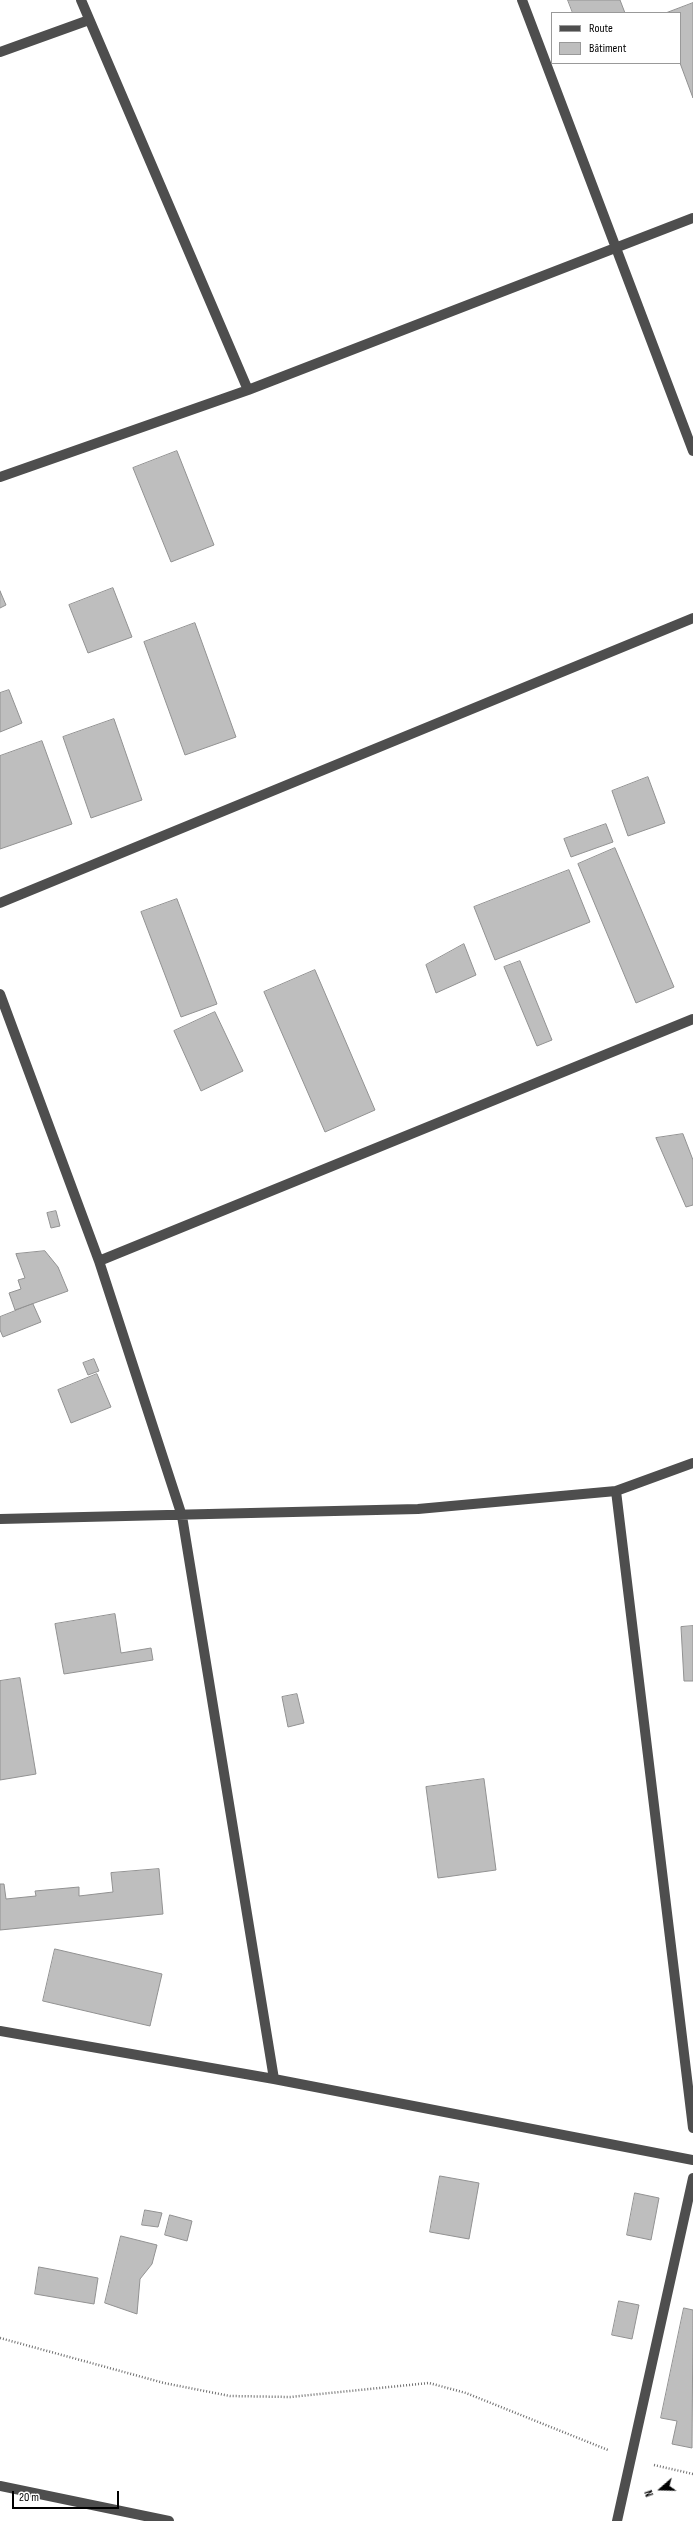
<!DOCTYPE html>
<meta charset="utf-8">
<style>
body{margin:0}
#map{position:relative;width:693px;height:2521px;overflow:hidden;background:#fff;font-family:"Sofia Sans Condensed",sans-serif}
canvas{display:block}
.legend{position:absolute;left:551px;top:12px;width:130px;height:52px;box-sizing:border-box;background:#fff;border:1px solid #999;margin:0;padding:5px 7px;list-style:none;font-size:12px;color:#000}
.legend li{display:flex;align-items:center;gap:8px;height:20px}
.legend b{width:20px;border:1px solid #999}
.north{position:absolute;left:641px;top:2469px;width:40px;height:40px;-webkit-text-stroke:3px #fff;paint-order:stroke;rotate:250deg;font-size:11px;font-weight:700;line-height:16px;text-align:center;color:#000}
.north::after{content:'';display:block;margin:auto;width:14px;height:18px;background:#000;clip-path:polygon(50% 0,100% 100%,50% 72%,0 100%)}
.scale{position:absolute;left:12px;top:2491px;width:107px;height:18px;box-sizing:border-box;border:2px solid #000;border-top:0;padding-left:5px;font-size:12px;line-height:14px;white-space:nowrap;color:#000;-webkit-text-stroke:3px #fff;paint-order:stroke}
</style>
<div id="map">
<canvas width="693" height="2521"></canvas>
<ul class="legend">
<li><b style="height:5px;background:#4e4e4e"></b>Route</li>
<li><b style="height:11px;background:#bebebe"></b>Bâtiment</li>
</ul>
<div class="north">N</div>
<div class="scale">20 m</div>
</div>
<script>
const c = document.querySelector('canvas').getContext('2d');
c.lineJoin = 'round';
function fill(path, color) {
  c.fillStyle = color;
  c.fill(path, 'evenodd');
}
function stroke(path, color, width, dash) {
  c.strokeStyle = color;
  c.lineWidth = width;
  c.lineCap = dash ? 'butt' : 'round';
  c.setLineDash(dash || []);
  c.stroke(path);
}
const building = new Path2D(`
 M568 0H620L625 13H573Z
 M693 3V98L680 63V13H666Z
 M177 451 214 545 171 562 133 468Z
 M113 588 132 637 88 653 69 605Z
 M0 591 6 605 0 608Z
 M195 623 236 737 185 755 144 642Z
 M9 690 22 723 0 732V693Z
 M114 719 142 800 91 818 63 737Z
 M42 741 72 824 0 849V756Z
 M648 777 665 823 628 836 612 791Z
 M606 824 613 842 571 857 564 839Z
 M615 848 674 987 636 1003 578 864Z
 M569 870 590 922 495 960 474 907Z
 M177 899 217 1004 181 1017 141 912Z
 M464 944 476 975 436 993 426 965Z
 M520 961 552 1040 537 1046 504 967Z
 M315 970 375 1110 325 1132 264 992Z
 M215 1012 243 1071 201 1091 174 1031Z
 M683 1134 693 1160V1205L686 1207 656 1138Z
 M56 1211 60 1226 51 1228 47 1213Z
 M45 1251 58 1267 68 1291 15 1310 9 1293 21 1289 18 1280 25 1278 16 1254Z
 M33 1304 41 1322 3 1337 0 1330V1317Z
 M94 1359 99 1371 88 1375 83 1363Z
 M97 1374 111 1407 71 1423 58 1390Z
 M115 1614 121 1653 151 1648 153 1660 64 1674 55 1624Z
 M693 1626V1681H684L681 1627Z
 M20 1678 36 1774 0 1780V1681Z
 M297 1694 304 1723 288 1727 282 1697Z
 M484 1779 496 1870 438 1878 426 1787Z
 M159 1869 163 1914 0 1930V1884H4L6 1899 36 1896 35 1891 79 1887V1896L113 1892 111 1873Z
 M55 1949 162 1974 150 2026 43 2001Z
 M440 2176 479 2183 469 2239 430 2232Z
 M635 2193 659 2198 651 2240 627 2235Z
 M145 2210 162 2213 158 2227 142 2225Z
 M170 2215 192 2221 187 2241 165 2235Z
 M121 2236 157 2245 152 2264 140 2279 137 2314 105 2303Z
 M39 2267 98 2278 94 2304 35 2294Z
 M619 2301 639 2305 632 2339 612 2335Z
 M684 2308 693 2310 692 2448 672 2444 677 2421 661 2418Z`);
const path = new Path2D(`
 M0 2338 164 2383 230 2396 290 2397 429 2383 466 2393 608 2450
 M654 2465 693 2474`);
const minor = new Path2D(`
 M81 0 248 390
 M522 0 693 451
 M0 52 89 20
 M0 477 248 390 693 218
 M0 903 693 618
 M0 994 99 1261 182 1516 274 2079
 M99 1261 693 1019
 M616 1491 693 2128
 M0 1519 418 1509 616 1491 693 1463
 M0 2031 274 2079 693 2160
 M0 2486 169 2521
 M617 2521 693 2178`);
fill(building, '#bebebe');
stroke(building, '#929292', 1);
stroke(path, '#707070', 2.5, [1, 2]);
stroke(minor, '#4e4e4e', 10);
</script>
